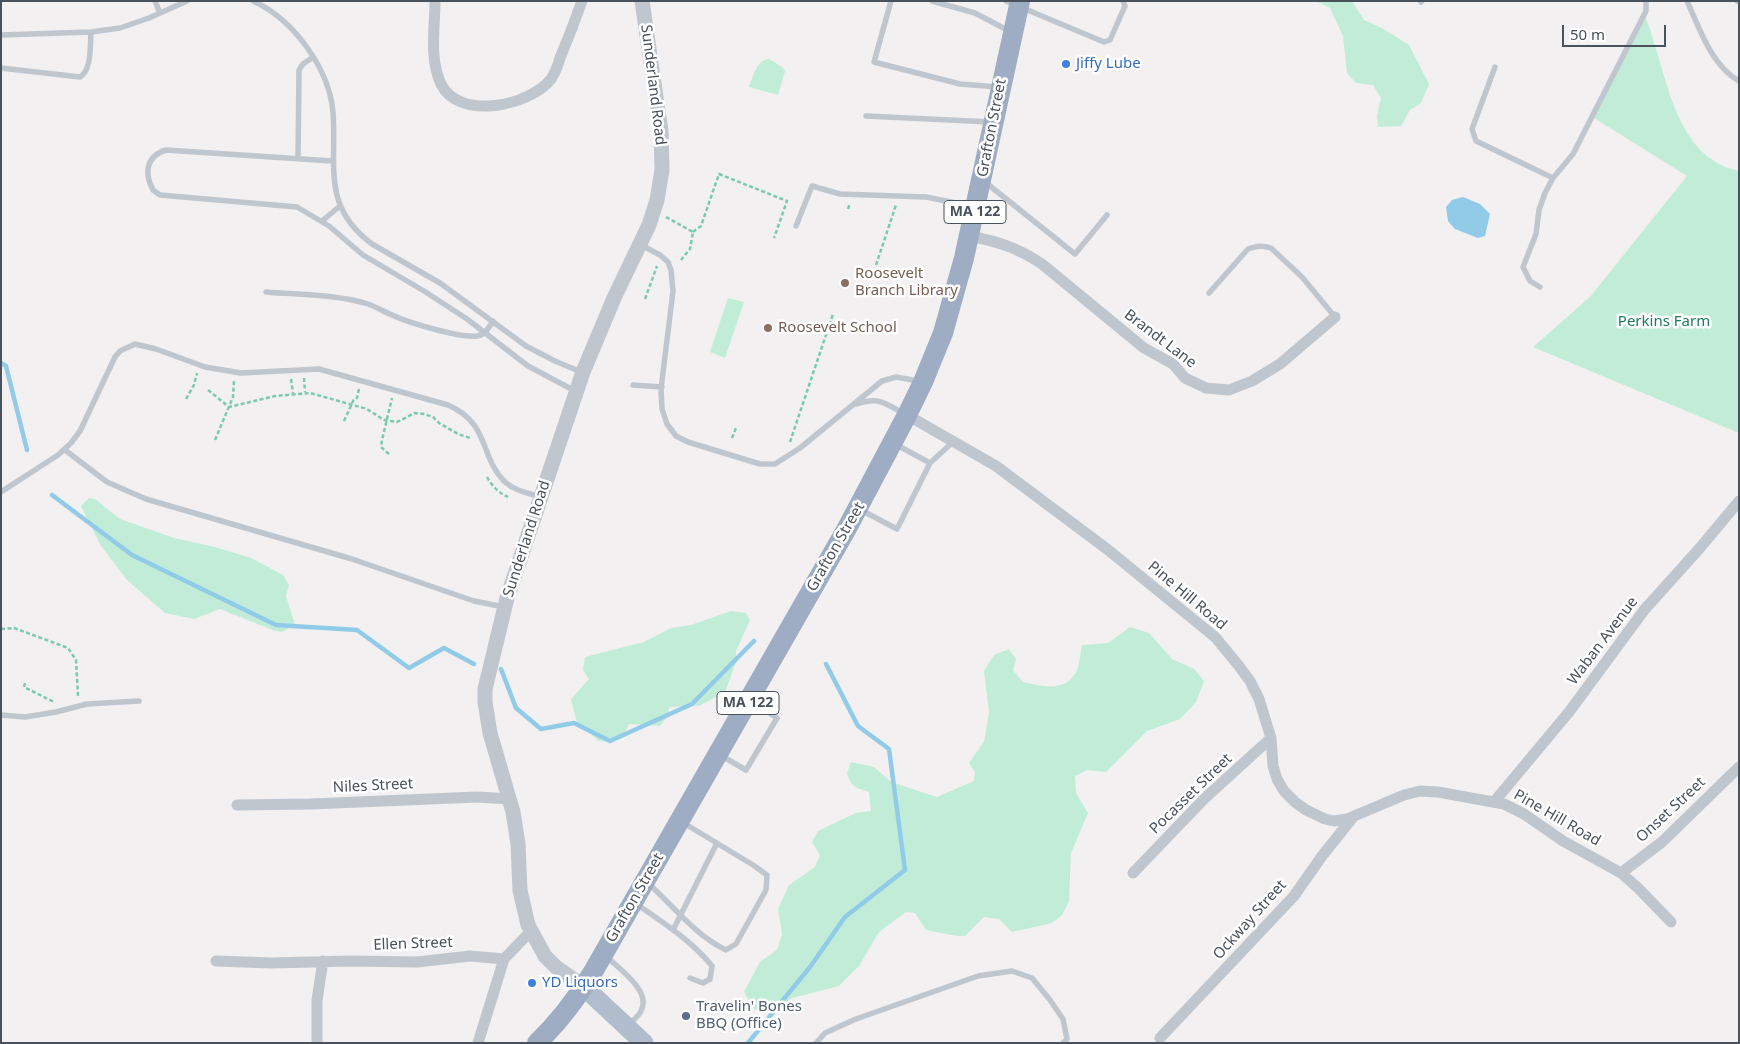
<!DOCTYPE html>
<style>
body{margin:0}
#map{position:relative;width:1740px;height:1044px;overflow:hidden;background:#f2f0f0;font-family:"Noto Sans",sans-serif}
canvas{display:block}
.frame{position:absolute;inset:0;border:2px solid #49515d;pointer-events:none}
.scale{position:absolute;left:1562px;top:25px;width:104px;height:22px;box-sizing:border-box;border:2px solid #49515d;border-top:0;padding-left:6px;font-size:15px;line-height:18px;white-space:nowrap;color:#49515d;-webkit-text-stroke:4px #fff;paint-order:stroke}
</style>
<div id="map">
<canvas width="1740" height="1044"></canvas>
<div class="frame"></div>
<div class="scale">50 m</div>
</div>
<script>
const c = document.querySelector('canvas').getContext('2d');
c.lineJoin = 'round';
function fill(path, color) {
  c.fillStyle = color;
  c.fill(path, 'evenodd');
}
function stroke(path, color, width, dash) {
  c.strokeStyle = color;
  c.lineWidth = width;
  c.lineCap = dash ? 'butt' : 'round';
  c.setLineDash(dash || []);
  c.stroke(path);
}
function label(font, color, halo, rows, align = 'center') {
  c.font = font + ' "Noto Sans",sans-serif';
  c.lineWidth = 5;
  c.setLineDash([]);
  c.textBaseline = 'middle';
  c.strokeStyle = halo;
  c.fillStyle = color;
  for (const [text, x, y, turn = 0] of rows) {
    c.save();
    c.translate(x, y);
    c.rotate((+turn || 0) * Math.PI / 180);
    c.textAlign = isNaN(turn) ? turn : align;
    if (halo) c.strokeText(text, 0, 0);
    c.fillText(text, 0, 0);
    c.restore();
  }
}
const green = new Path2D(`
 M1307 1H1352L1364 20 1382 28 1409 45 1429 84 1421 103 1410 110 1401 126 1378 127 1377 116 1381 98 1373 85 1356 83 1347 73 1343 36 1330 8 1318 2Z
 M1645 17C1650 26 1652 37 1655 46 1668 86 1677 137 1714 161 1721 166 1730 169 1739 171V433L1533 347 1590 297 1687 176 1594 118Z
 M769 59 782 67 785 71 778 95 749 87C753 77 756 60 769 59Z
 M728 298 744 302 725 358 710 352Z
 M89 498 95 499 120 519 174 538 215 547 251 558 283 575 289 585 286 596 295 625 282 632 275 631 220 609 194 619 165 613 127 580 101 546 81 506Z
 M731 611 746 613 750 620 736 651V662L725 692 699 706 669 707 668 716 660 726 629 724 624 735 613 742 599 741 577 723 571 699 589 679 583 670 585 657 644 642 671 628 691 625Z
 M1130 627 1149 633 1172 659 1194 669 1204 681 1196 702 1180 719 1147 731 1106 772 1087 770 1075 776 1076 793 1088 813 1071 853 1069 902 1062 915 1052 923 1012 932 999 919 984 917 965 936H957L926 930 915 913 906 912 879 932 859 966 839 986 792 998 776 1009 755 1010 744 992 760 962 777 950 782 934 778 909 789 885 815 867 820 855 812 842 818 831 856 813 871 811 869 792C856 788 851 787 847 773L851 762 874 767 891 782 937 797 974 781 975 772 969 763 984 742 989 712 984 671 994 655 1009 649 1016 659 1013 670 1023 682C1041 686 1065 693 1076 672 1080 665 1080 653 1082 645L1108 643Z`);
const water = new Path2D(`
 M1463 197 1480 204 1490 214 1485 236 1478 238 1455 229 1448 221 1446 207 1452 200Z`);
const stream = new Path2D(`
 M1 363 6 366 27 450
 M52 495 132 555 276 625 357 630 409 668 444 648 474 664
 M501 669 516 708 541 729 574 723 610 741 692 704 754 641
 M748 1043 810 967 845 917 905 870 889 749 858 726 826 664`);
const path = new Path2D(`
 M848 209 850 203
 M666 217 693 232 690 249 681 260
 M693 232 701 226 719 174 787 201 774 238
 M876 265 896 205
 M645 299 657 266
 M304 378 305 392
 M291 379 293 393
 M208 390 229 407 275 396 310 393 367 409 384 420 397 422 415 413 424 414 433 417 439 423 458 434 470 438
 M186 399 194 385 197 373
 M344 421 354 399 357 398 359 389
 M732 438 736 428
 M215 440 233 397 234 381
 M790 442 833 314
 M389 454 381 447 382 440 392 398
 M487 477C492 486 499 493 508 497
 M1 629 14 628 68 648 76 660 78 696
 M25 683 24 687 54 702`);
const service = new Path2D(`
 M155 1 160 13
 M253 1C293 19 329 68 333 112 337 166 321 206 372 244L440 283 526 346 555 361 581 372
 M891 1 874 62 960 84 998 87
 M932 1 975 13 1009 31
 M1006 1 1104 42 1110 40 1125 6 1123 1
 M1687 1C1700 29 1711 65 1739 81
 M1737 1 1739 2
 M1421 2 1422 1
 M1 35 91 32 120 28 149 18 187 1
 M1495 67 1472 129 1476 141 1553 178
 M1 68 80 77C92 70 90 45 91 32
 M866 116 991 122
 M298 158 299 70 303 64 313 57
 M332 161 166 150C146 156 144 173 153 190L160 195 297 207 329 226 363 255 424 291 467 319 528 366 575 391
 M985 182 1075 254 1107 215
 M322 221 340 206
 M796 226 812 186 840 194 926 197 971 206
 M641 245 660 255 668 262 671 270 673 291 661 389 662 409 667 424 676 436 688 442 760 464H775L800 448 882 381 896 377 918 381
 M1540 287 1530 281 1523 267 1536 234 1539 210 1545 193 1553 178 1573 154 1646 11V1
 M266 292C299 295 336 294 368 304 377 307 384 312 392 315 409 323 460 338 477 336 485 335 489 327 493 321
 M1209 293 1248 249C1257 246 1262 245 1271 248L1302 277 1335 317
 M633 385 662 387
 M856 404C879 397 883 402 903 413
 M65 450 107 482 146 499 352 559 474 601 504 607
 M930 463 953 442
 M1 492 58 455 71 443 80 431 115 357 120 351 135 344 156 349 205 367 241 373 319 369 448 405C491 424 479 457 505 482 515 491 528 493 541 497
 M861 510 897 529 930 463 895 444
 M1 715 25 717 56 712 87 704 139 701
 M720 755 746 770 777 718 752 702
 M649 884C674 907 695 935 726 950L736 944 766 890 767 875 753 865 682 822
 M635 903C662 922 691 940 712 966L710 979 703 983 690 978
 M673 930 717 843
 M606 956C619 969 652 991 641 1011 639 1016 632 1021 628 1026
 M816 1043 825 1033 856 1019 978 976 1012 971 1032 978 1050 1000 1063 1019 1067 1039 1063 1043`);
const minor = new Path2D(`
 M435 1C435 28 429 59 441 84 459 121 530 106 551 79 555 73 558 65 560 58 568 39 575 21 582 1
 M970 236C999 242 1016 247 1042 264L1144 348 1173 364 1185 378 1206 388 1229 390 1252 381 1280 364 1335 317
 M907 415 996 466 1107 549 1215 637 1239 666 1250 681 1259 699 1271 738 1273 766 1277 779 1284 791 1295 802 1306 810 1325 819 1334 821 1347 819 1404 795 1420 791 1438 792 1504 804 1524 814 1563 841 1621 873 1638 888 1671 922
 M1494 802 1569 712 1645 609 1699 549 1739 501
 M237 805 311 804 477 797 510 799
 M1133 873 1204 799 1271 738
 M1621 873 1662 842 1739 767
 M216 961 272 963 350 961 417 962 470 956 504 959
 M1160 1038 1294 896 1322 856 1354 816
 M317 1043V1000L323 961
 M478 1043 504 959 531 931`);
const tertiary = new Path2D(`
 M584 987 557 968 545 956 528 925 520 890 518 844 513 812 490 733 485 702V689L507 598 583 372 614 298 649 225 657 200 662 170 661 131 642 1`);
const primary = new Path2D(`
 M584 987 644 1043`);
const trunk = new Path2D(`
 M537 1043C559 1022 577 998 593 972L846 530 907 415 923 382 943 333 964 258 1020 1`);
const markers = [
 [1066,64,5,"#3f7fe0"],
 [845,283,5,"#8d6e63"],
 [768,328,5,"#8d6e63"],
 [532,983,5,"#3f7fe0"],
 [686,1016,5,"#5c6f8a"]
];
const shields = [
 [975,212,62],
 [748,703,62]
];
const shieldNames = [
 ["MA 122",975,212],
 ["MA 122",748,703]
];
const shopNames = [
 ["Jiffy Lube",1076,64],
 ["YD Liquors",542,983]
];
const streetNames = [
 ["Sunderland Road",653,85,83],
 ["Grafton Street",992,128,-79],
 ["Brandt Lane",1160,339,37],
 ["Sunderland Road",527,539,-72],
 ["Grafton Street",836,547,-60],
 ["Pine Hill Road",1187,596,40],
 ["Waban Avenue",1603,641,-53],
 ["Niles Street",373,786,-3],
 ["Pocasset Street",1191,794,-44],
 ["Onset Street",1671,810,-43],
 ["Pine Hill Road",1557,818,30],
 ["Grafton Street",635,898,-60],
 ["Ockway Street",1250,920,-48],
 ["Ellen Street",413,944,-2]
];
const educationNames = [
 ["Roosevelt",855,274],
 ["Branch Library",855,291],
 ["Roosevelt School",778,328]
];
const parkNames = [
 ["Perkins Farm",1664,322]
];
const serviceNames = [
 ["Travelin' Bones",696,1007],
 ["BBQ (Office)",696,1024]
];
fill(green, '#c1edd8');
fill(water, '#91cbe8');
stroke(stream, '#91cbe8', 4.5);
stroke(path, '#7bcaad', 2.5, [4, 2.5]);
stroke(service, '#bfc6ce', 5.5);
stroke(minor, '#bfc6ce', 11);
stroke(tertiary, '#bfc6ce', 15);
stroke(primary, '#b1bccd', 19);
stroke(trunk, '#9eacc4', 20);
for (const [x, y, r, color] of markers) {
  const dot = new Path2D();
  dot.arc(x, y, r, 0, 2 * Math.PI);
  c.fillStyle = color;
  c.fill(dot);
  stroke(dot, '#fff', 2);
}
for (const [x, y, w] of shields) {
  const box = new Path2D();
  box.roundRect(x - w / 2, y - 11.5, w, 23, 4);
  c.fillStyle = '#fff';
  c.fill(box);
  stroke(box, '#49515d', 1);
}
label('bold 14px', '#49515d', null, shieldNames);
label('15px', '#366cbe', '#fff', shopNames, 'left');
label('15px', '#49515d', '#fff', streetNames);
label('15px', '#785e54', '#fff', educationNames, 'left');
label('15px', '#1c7c58', '#fff', parkNames);
label('15px', '#4e5e75', '#fff', serviceNames, 'left');
</script>
